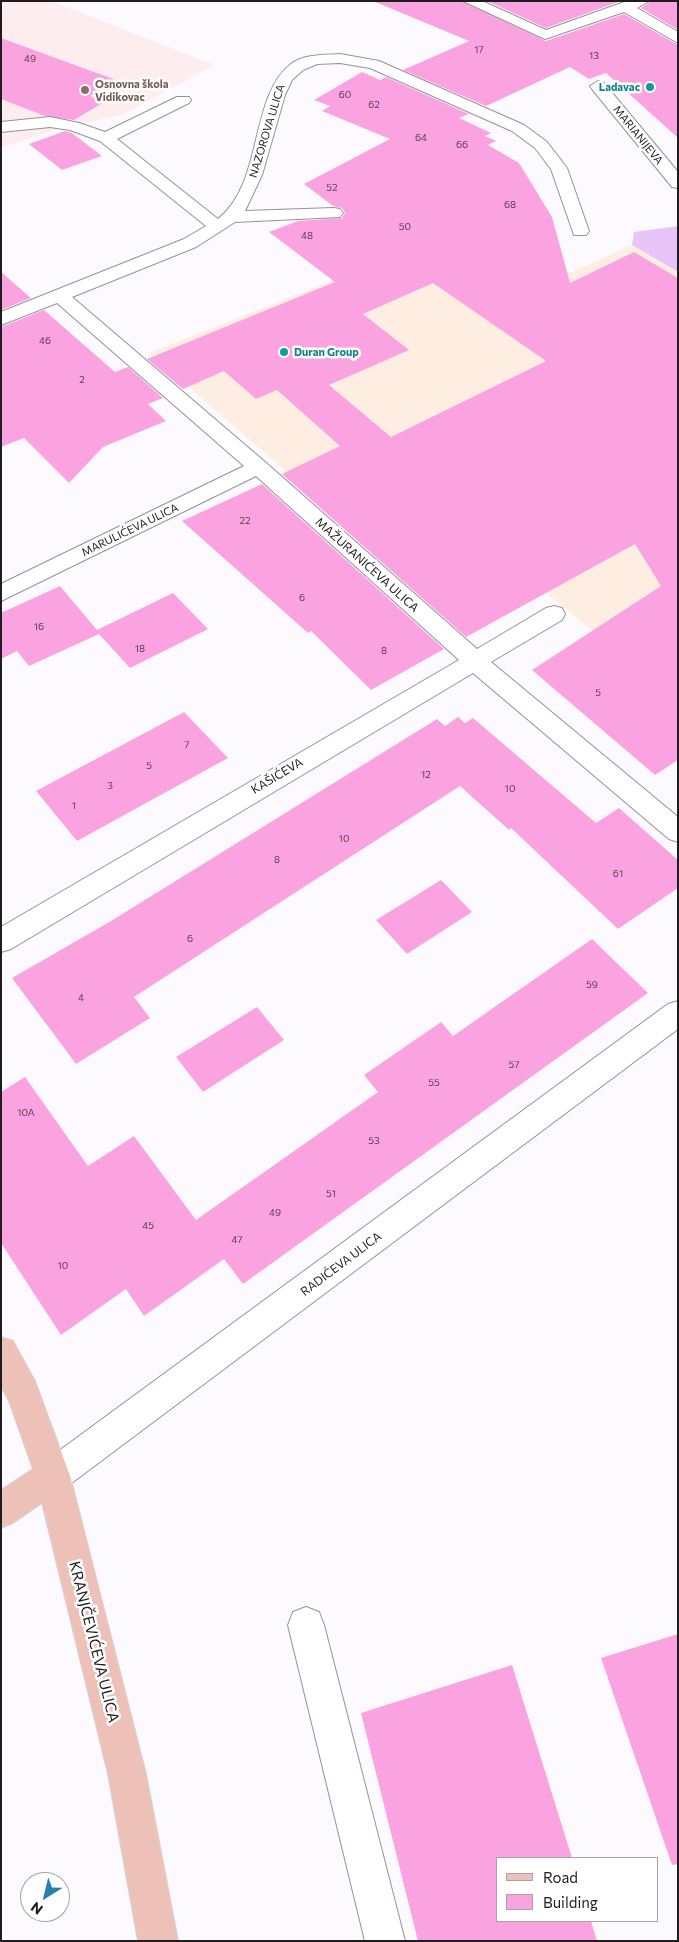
<!DOCTYPE html>
<meta charset="utf-8">
<style>
body{margin:0}
#map{position:relative;width:679px;height:1942px;overflow:hidden;background:#fdfaff;font-family:Commissioner,sans-serif}
canvas{display:block}
.frame{position:absolute;inset:0;border:2px solid #1e1c1f;pointer-events:none}
.legend{position:absolute;left:496px;top:1857px;width:162px;height:65px;box-sizing:border-box;background:#fff;border:1px solid #a5a4a5;margin:0;padding:6px 9px;list-style:none;font-size:15px;color:#1e1c1f}
.legend li{display:flex;align-items:center;gap:10px;height:25px}
.legend b{width:25px;border:1px solid #a5a4a5}
.north{position:absolute;left:20px;top:1872px;width:50px;height:50px;box-sizing:border-box;background:#fff;border:1px solid #a5a4a5;border-radius:50%;rotate:216deg;font-size:14px;font-weight:700;line-height:20px;text-align:center;color:#1e1c1f}
.north::after{content:'';display:block;margin:auto;width:18px;height:22px;background:#2680ae;clip-path:polygon(50% 0,100% 100%,50% 72%,0 100%)}
</style>
<div id="map">
<canvas width="679" height="1942"></canvas>
<div class="frame"></div>
<ul class="legend">
<li><b style="height:6px;background:#eec1b8"></b>Road</li>
<li><b style="height:14px;background:#fba3e1"></b>Building</li>
</ul>
<div class="north">N</div>
</div>
<script>
const c = document.querySelector('canvas').getContext('2d');
c.lineJoin = 'round';
function fill(path, color) {
  c.fillStyle = color;
  c.fill(path, 'evenodd');
}
function stroke(path, color, width, dash) {
  c.strokeStyle = color;
  c.lineWidth = width;
  c.lineCap = dash ? 'butt' : 'round';
  c.setLineDash(dash || []);
  c.stroke(path);
}
function label(font, color, halo, rows, align = 'center') {
  c.font = font + ' Commissioner,sans-serif';
  c.lineWidth = 5;
  c.setLineDash([]);
  c.textBaseline = 'middle';
  c.strokeStyle = halo;
  c.fillStyle = color;
  for (const [text, x, y, turn = 0] of rows) {
    c.save();
    c.translate(x, y);
    c.rotate((+turn || 0) * Math.PI / 180);
    c.textAlign = isNaN(turn) ? turn : align;
    if (halo) c.strokeText(text, 0, 0);
    c.fillText(text, 0, 0);
    c.restore();
  }
}
const industrial = new Path2D(`
 M487 219 570 273 632 245 678 272V701L545 592 474 633 149 353Z`);
const education = new Path2D(`
 M1 1H51L214 65 122 115 61 128 1 148Z`);
const green = new Path2D(`
 M678 226V272L632 245 634 232Z`);
const building = new Path2D(`
 M373 1H461L546 41 624 14 678 45V138L606 73 589 79 570 67 486 106 403 70 469 41Z
 M487 1H621L546 28Z
 M651 1H678V30L641 8Z
 M1 38 116 80 90 96 104 102 74 120 45 116 1 99Z
 M362 72 380 80 386 77 469 114 459 118 491 133 485 136 496 141 488 145 519 163 552 217 570 283 634 252 678 278V760L655 775 532 670 661 586 635 544 466 637 282 474 340 446 277 390 256 399 224 371 183 389 147 359 335 282 269 232 298 221 342 218 345 213 342 208 333 206 304 184 390 139 322 111 330 106 314 100ZM433 283 546 361 391 437 329 385 409 350 363 314Z
 M65 131 72 133 102 156 62 170 29 144Z
 M1 272 31 298 1 310Z
 M44 310 115 372 128 367 163 398 148 404 166 421 103 447 69 483 24 438 1 447V327Z
 M262 484 444 649 371 690 311 631 308 633 182 521Z
 M60 586 97 630 173 593 208 629 130 668 99 634 29 666 17 651 1 659V613Z
 M184 712 228 758 77 841 36 791Z
 M458 717 465 723 473 718 596 823 619 808 678 860V888L618 929 511 828 509 830 460 786 134 997 150 1018 76 1064 12 978 111 921 437 719 445 726Z
 M441 880 472 912 407 954 376 920Z
 M592 939 648 993 243 1284 224 1259 144 1316 126 1289 61 1335 1 1243V1092L25 1077 88 1166 134 1136 196 1220 378 1092 364 1075 441 1022 453 1036Z
 M257 1007 284 1040 203 1092 176 1057Z
 M678 1634V1864L672 1865 601 1658Z
 M512 1665 572 1858H498V1921H591L597 1941H418L361 1713Z`);
const minor = new Path2D(`
 M463 1H482L546 30 627 1H649L637 8 678 32V43L624 12 545 39Z
 M340 54 379 61 524 125 547 142 567 168 589 231 586 235H574L551 169 535 148 512 131 370 68 340 63 317 64 303 70 292 80 285 95 262 175 245 211 334 208 340 209 343 213 340 217 235 222 196 247 72 297 265 462 477 649 546 608 554 606 562 608 565 614 562 620 491 662 678 817V842L669 839 473 673 11 949 1 952V927L459 660 256 476 1 601V584L244 466 57 303 1 325V312L184 239 206 226 100 141 70 130 50 127 1 132V122L50 117 79 123 105 132 177 97H189L191 100 189 103 117 139 218 219C264 183 249 96 291 64 304 54 324 55 340 54Z
 M598 81 604 83 678 172V188L672 187 592 89 590 86Z
 M678 1001V1029L65 1488 53 1493 41 1488 36 1476 41 1464 668 1004Z
 M306 1607 319 1612 324 1625 405 1941H365L288 1625 293 1612Z`);
const major = new Path2D(`
 M1 1337 13 1341 35 1381 70 1476 146 1774 178 1941H138L108 1774 42 1503 13 1523 1 1528V1490L33 1469 9 1401 1 1386Z`);
const markers = [
 [650,87,5,"#0f9aa8"],
 [85,90,5,"#8d6e63"],
 [284,352,5,"#0f9aa8"]
];
const numberNames = [
 ["17",479,50],
 ["13",594,56],
 ["49",30,59],
 ["60",345,95],
 ["62",374,105],
 ["64",421,138],
 ["66",462,145],
 ["52",332,188],
 ["68",510,205],
 ["50",405,227],
 ["48",307,236],
 ["46",45,341],
 ["2",82,380],
 ["22",245,521],
 ["6",302,598],
 ["16",39,627],
 ["18",140,649],
 ["8",384,651],
 ["5",598,693],
 ["7",187,745],
 ["5",149,766],
 ["12",426,775],
 ["3",110,786],
 ["10",510,789],
 ["1",74,806],
 ["10",344,839],
 ["8",277,860],
 ["61",618,874],
 ["6",190,939],
 ["59",592,985],
 ["4",81,998],
 ["57",514,1065],
 ["55",434,1083],
 ["10A",26,1113],
 ["53",374,1141],
 ["51",331,1194],
 ["49",275,1213],
 ["45",148,1226],
 ["47",237,1240],
 ["10",63,1266]
];
const farEducationnames = [
 ["Osnovna škola",95,84],
 ["Vidikovac",95,97]
];
const farCulturenames = [
 ["Ladavac",640,87],
 ["Duran Group",294,352,"left"]
];
const farStreetnames = [
 ["NAZOROVA ULICA",267,131,-73],
 ["MARIANIJEVA",638,135,51],
 ["MARULIĆEVA ULICA",130,530,-26]
];
const streetNames = [
 ["MAŽURANIĆEVA ULICA",367,565,42],
 ["KAŠIĆEVA",277,776,-31],
 ["RADIĆEVA ULICA",341,1264,-37]
];
const nearStreetnames = [
 ["KRANJČEVIĆEVA ULICA",94,1642,76]
];
fill(industrial, '#feeee1');
fill(education, '#fdedee');
fill(green, '#e9c4f9');
fill(building, '#fba3e1');
stroke(minor, '#969198', 2);
stroke(major, '#d6d6d7', 2);
fill(minor, '#fff');
fill(major, '#eec1b8');
for (const [x, y, r, color] of markers) {
  const dot = new Path2D();
  dot.arc(x, y, r, 0, 2 * Math.PI);
  c.fillStyle = color;
  c.fill(dot);
  stroke(dot, '#fff', 2);
}
label('10px', '#553e50', null, numberNames);
label('bold 11px', '#785e54', '#fff', farEducationnames, 'left');
label('bold 11px', '#0d838f', '#fff', farCulturenames, 'right');
label('11px', '#1e1c1f', '#fff', farStreetnames);
label('12px', '#1e1c1f', '#fff', streetNames);
label('15px', '#1e1c1f', '#fff', nearStreetnames);
</script>
